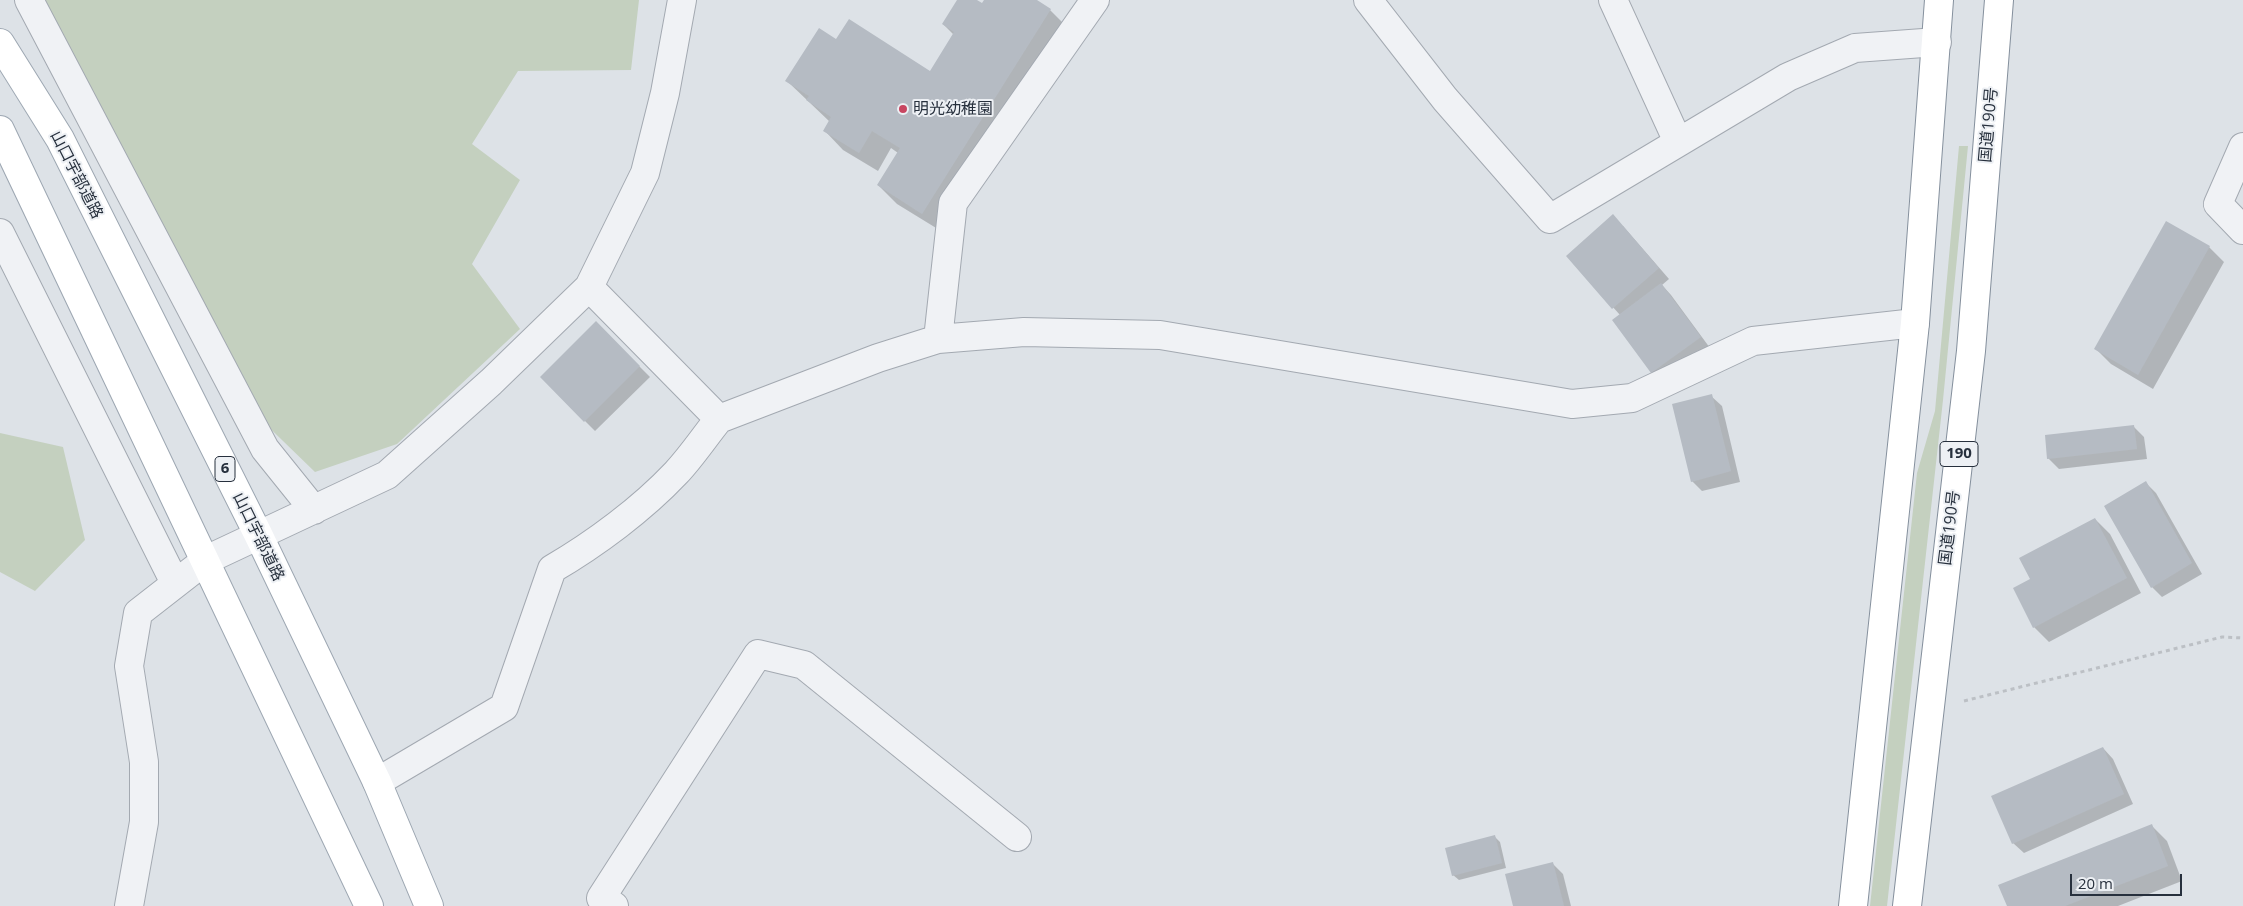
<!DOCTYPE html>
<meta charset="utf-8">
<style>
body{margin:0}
#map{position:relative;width:2243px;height:906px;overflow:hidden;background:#dde2e7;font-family:"Open Sans",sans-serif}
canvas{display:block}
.scale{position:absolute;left:2070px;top:874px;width:112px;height:22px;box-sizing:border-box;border:2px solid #27303d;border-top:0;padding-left:6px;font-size:15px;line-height:18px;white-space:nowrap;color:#27303d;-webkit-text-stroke:4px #edf0f4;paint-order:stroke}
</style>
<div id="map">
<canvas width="2243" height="906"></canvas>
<div class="scale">20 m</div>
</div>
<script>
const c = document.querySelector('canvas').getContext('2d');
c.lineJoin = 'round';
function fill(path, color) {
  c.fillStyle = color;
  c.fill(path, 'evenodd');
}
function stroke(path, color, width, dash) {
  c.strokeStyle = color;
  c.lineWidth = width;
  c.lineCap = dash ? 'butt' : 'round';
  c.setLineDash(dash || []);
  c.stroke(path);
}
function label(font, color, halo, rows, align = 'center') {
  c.font = font + ' "Open Sans","Noto Sans JP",sans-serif';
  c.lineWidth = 4;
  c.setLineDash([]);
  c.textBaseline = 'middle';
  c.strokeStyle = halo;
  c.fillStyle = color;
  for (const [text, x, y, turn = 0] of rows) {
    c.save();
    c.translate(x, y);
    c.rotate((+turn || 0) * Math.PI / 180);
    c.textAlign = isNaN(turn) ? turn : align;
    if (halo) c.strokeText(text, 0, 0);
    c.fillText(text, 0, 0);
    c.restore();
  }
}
const green = new Path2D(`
 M41 0H639L631 70 518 71 472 144 520 180 472 264 520 329 397 444 315 472 250 409Z
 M1959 146H1968L1943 400 1887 906H1870L1917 473 1935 411Z
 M0 433 63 447 85 540 35 591 0 572Z`);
const shadow = new Path2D(`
 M958 0H974L982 5 985 0H1035L1050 10 1069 29 941 231 897 204 878 185 898 153 891 148 878 171 843 150 825 131 830 122 787 81 836 41 930 72 954 35 943 24Z
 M1623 226 1669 279 1662 285 1671 295 1710 348 1662 383 1652 372 1620 315 1567 256Z
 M2209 247 2224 262 2153 389 2111 364 2096 349Z
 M596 323 650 377 595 431 541 377Z
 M1711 396 1722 406 1740 482 1702 491 1692 481Z
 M2134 427 2144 437 2147 459 2059 469 2048 458Z
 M2146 483 2156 493 2202 574 2162 597 2152 587Z
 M2095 519 2110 534 2141 593 2049 642 2034 627 2031 579Z
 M2103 748 2113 759 2133 804 2024 853 2013 843Z
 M2152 826 2167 841 2182 881 2118 906H2008Z
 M1495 837 1500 842 1506 868 1459 880 1453 875Z
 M1552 863 1563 874 1571 906H1515Z`);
const building = new Path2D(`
 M957 0H977L982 3 984 0H1037L1051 9 922 214 877 185 900 148 872 131 859 153 823 131 831 117 806 100 809 96 785 81 819 28 836 39 849 19 930 71 954 32 942 24Z
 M1613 214 1659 268 1612 309 1566 256Z
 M2166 221 2210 246 2138 375 2094 349Z
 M1661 283 1701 337 1651 373 1612 320Z
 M596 321 640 366 584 422 540 377Z
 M1712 394 1731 471 1691 482 1672 404Z
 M2134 425 2137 449 2047 459 2045 435Z
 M2146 481 2192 563 2151 588 2104 506Z
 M2095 518 2127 578 2033 628 2013 588 2030 579 2019 558Z
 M2103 747 2124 794 2012 844 1991 796Z
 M2152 824 2168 866 2065 906H2007L1998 885Z
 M1495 835 1502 863 1452 876 1445 848Z
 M1553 862 1564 906H1513L1505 874Z`);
const path = new Path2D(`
 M1964 701 2222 637 2243 638`);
const minor = new Path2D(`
 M29 0 265 449 314 510
 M1368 0 1445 99 1550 219 1788 77 1855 48 1937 42
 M1613 0 1678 142
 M2243 147 2218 204 2243 230
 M0 233 175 583
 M589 287 719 419 878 358 938 339 1024 332 1160 335 1572 404 1632 398 1753 341 1915 323
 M938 339 953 203 1095 0
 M377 782 504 707 552 569C595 544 642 509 676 473 692 456 705 436 719 419
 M129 906 144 822V762L129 666 138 613 206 560 387 475 491 382 589 287 645 173 665 93 682 0
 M614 906 601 898 758 654 804 665 1017 837`);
const major = new Path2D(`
 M0 43 60 139 258 534 377 782 429 906
 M0 130 369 906`);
const highway = new Path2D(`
 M1853 906 1915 323 1939 0
 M1907 906 1971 351 1999 0`);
const markers = [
 [903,109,5,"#c84661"]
];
const shields = [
 [1959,454,38],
 [225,469,20]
];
const shieldNames = [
 ["190",1959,454],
 ["6",225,469]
];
const poiNames = [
 ["明光幼稚園",913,109]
];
const streetNames = [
 ["国道190号",1989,125,-85],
 ["山口宇部道路",76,175,63],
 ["国道190号",1950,528,-83],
 ["山口宇部道路",258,537,64]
];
fill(green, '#c4d0bf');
fill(shadow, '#0003');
fill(building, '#b5bbc3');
stroke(minor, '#a3a9b1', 30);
stroke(major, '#9da7b2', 30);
stroke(highway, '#85909d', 30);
stroke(path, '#bcc0c5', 3, [4, 4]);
stroke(minor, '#f0f2f5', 28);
stroke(major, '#fff', 28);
stroke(highway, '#fff', 28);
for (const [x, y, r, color] of markers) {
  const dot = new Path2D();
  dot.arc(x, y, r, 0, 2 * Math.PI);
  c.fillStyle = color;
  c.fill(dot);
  stroke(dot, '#edf0f4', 2);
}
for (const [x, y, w] of shields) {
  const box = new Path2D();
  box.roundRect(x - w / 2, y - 12.5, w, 25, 4);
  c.fillStyle = '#edf0f4';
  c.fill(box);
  stroke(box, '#27303d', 1);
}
label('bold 15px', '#27303d', null, shieldNames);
label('16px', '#27303d', '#edf0f4', poiNames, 'left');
label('16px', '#27303d', '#edf0f4', streetNames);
</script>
